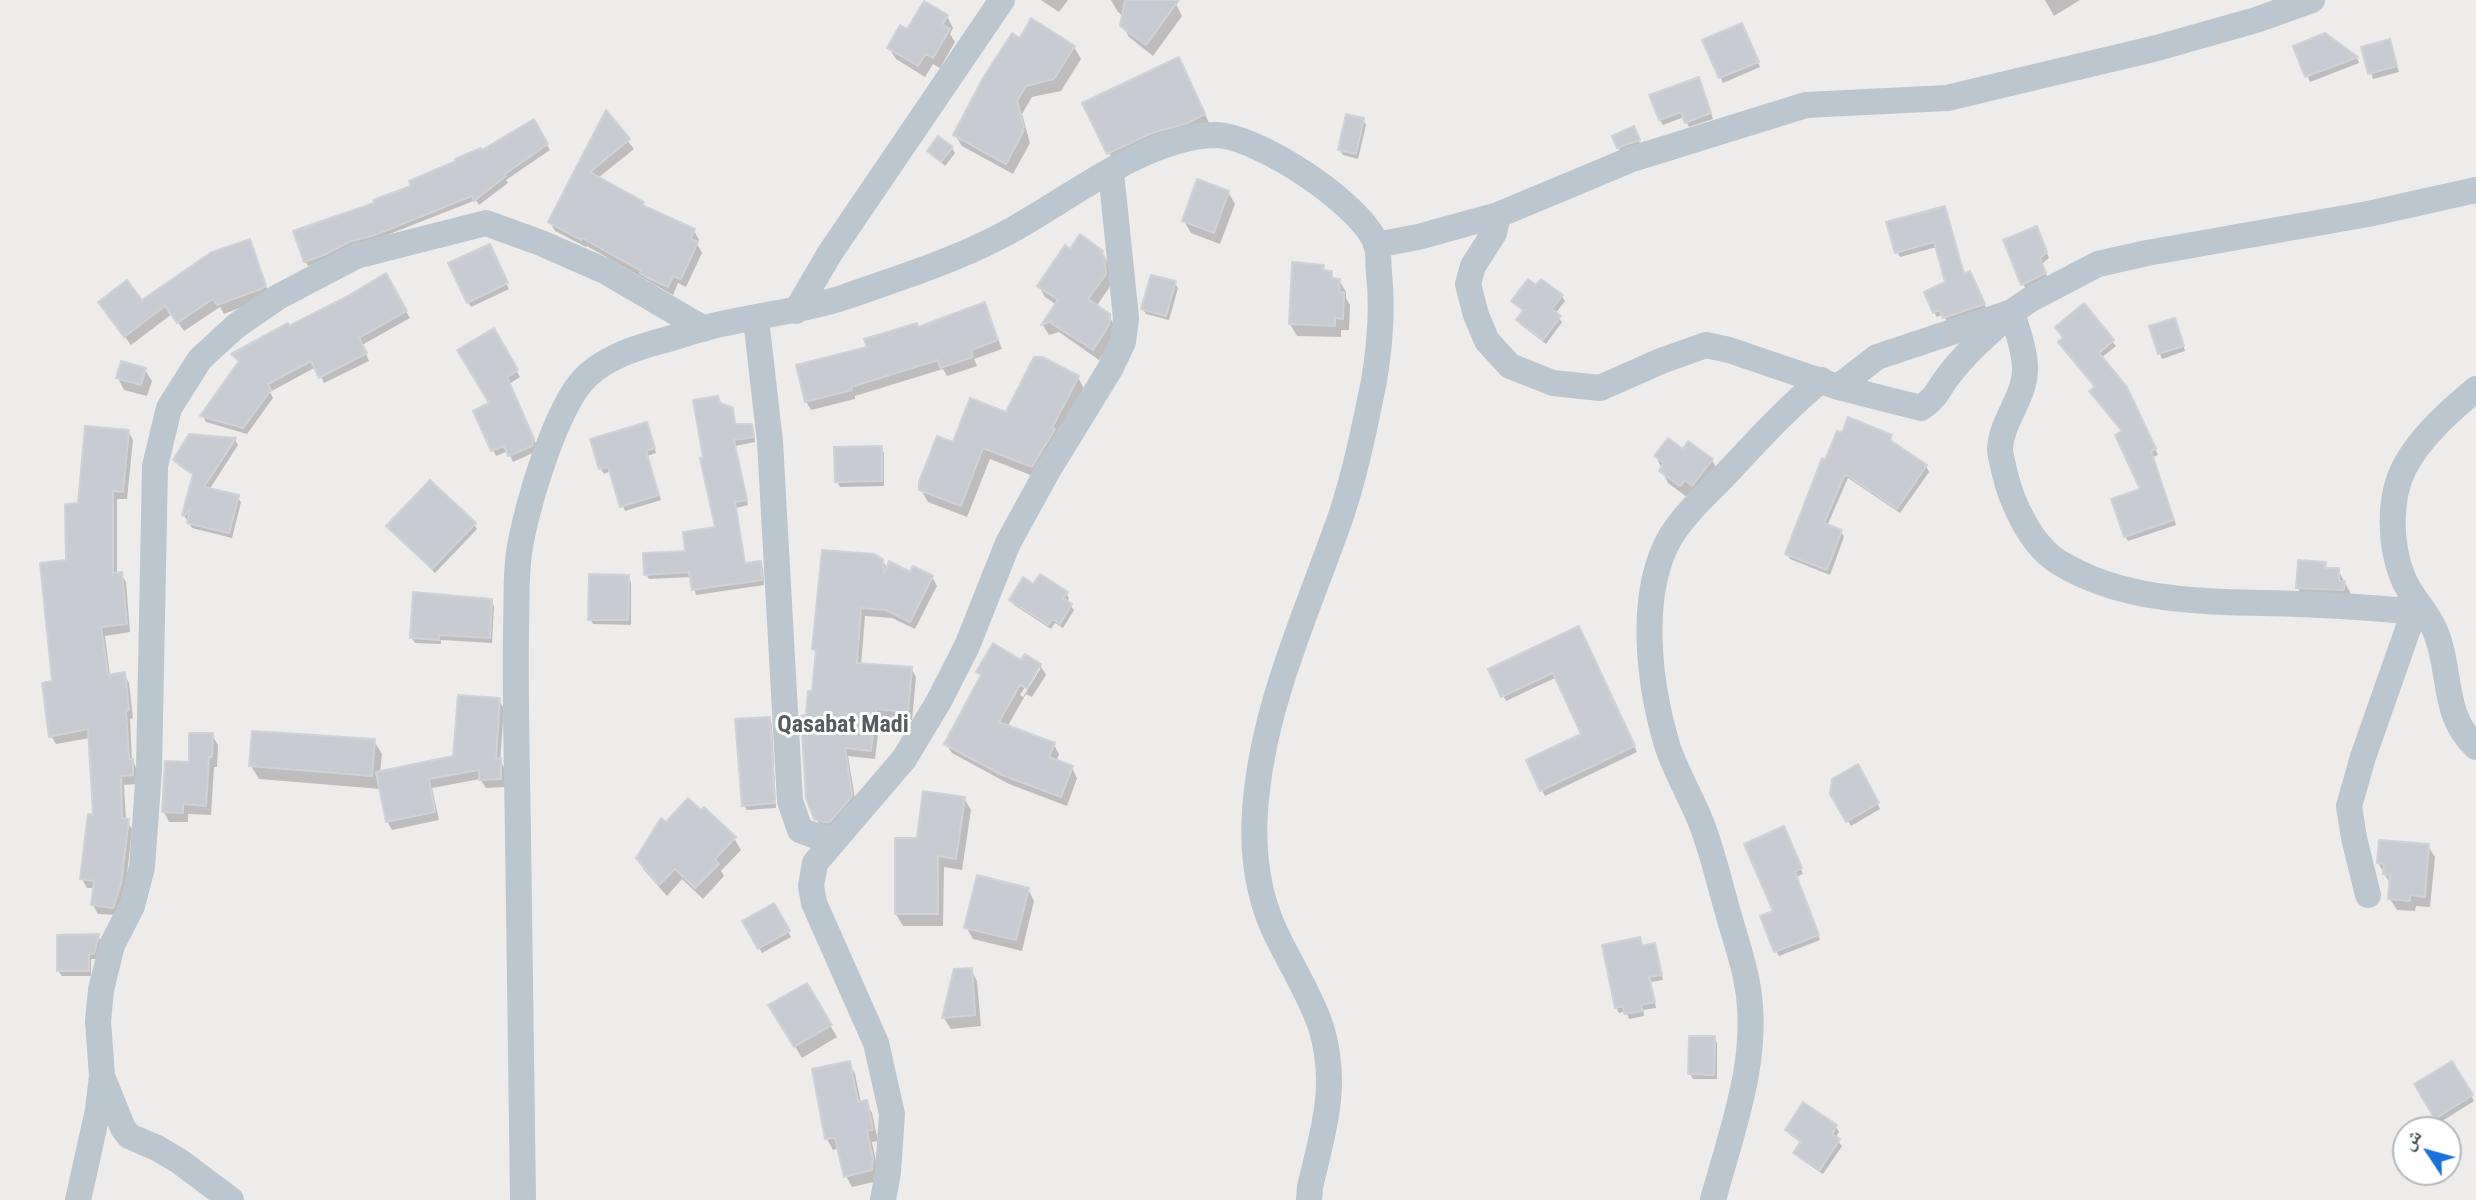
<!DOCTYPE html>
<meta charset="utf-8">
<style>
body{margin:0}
#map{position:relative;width:2476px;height:1200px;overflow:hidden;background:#eeebeb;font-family:"Roboto Condensed","Noto Naskh Arabic",sans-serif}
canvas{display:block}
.north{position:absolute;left:2392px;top:1116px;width:70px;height:70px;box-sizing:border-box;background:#fff;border:2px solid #b4b9bd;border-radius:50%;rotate:306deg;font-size:19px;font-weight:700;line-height:28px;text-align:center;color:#444f59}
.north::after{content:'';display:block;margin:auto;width:24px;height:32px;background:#1871dc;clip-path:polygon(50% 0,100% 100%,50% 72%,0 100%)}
</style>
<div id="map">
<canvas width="2476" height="1200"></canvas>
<div class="north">ش</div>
</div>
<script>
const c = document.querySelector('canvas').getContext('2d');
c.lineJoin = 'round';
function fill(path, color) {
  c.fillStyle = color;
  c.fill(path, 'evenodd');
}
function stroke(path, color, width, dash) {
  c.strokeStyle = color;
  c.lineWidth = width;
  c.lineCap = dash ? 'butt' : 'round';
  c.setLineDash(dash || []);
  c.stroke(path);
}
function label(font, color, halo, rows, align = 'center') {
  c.font = font + ' "Roboto Condensed",sans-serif';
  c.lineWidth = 6;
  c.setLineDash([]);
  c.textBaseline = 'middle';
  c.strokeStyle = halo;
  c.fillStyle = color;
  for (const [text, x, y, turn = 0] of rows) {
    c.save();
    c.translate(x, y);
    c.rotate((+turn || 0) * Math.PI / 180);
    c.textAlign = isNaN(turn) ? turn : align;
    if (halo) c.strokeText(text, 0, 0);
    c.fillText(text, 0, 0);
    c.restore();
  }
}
const shadow = new Path2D(`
 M1041 0H1068L1059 12Z
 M1111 0H1170L1176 4 1182 16 1153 56 1129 37 1122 25 1123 16 1118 12Z
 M2045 0H2080L2054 16Z
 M947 16 953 28 950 34 955 42 940 68 933 64 925 77 896 59 889 48 907 32Z
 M1744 30 1760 67 1723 83 1705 41Z
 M2325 35 2357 58 2359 63 2310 82 2295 47Z
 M1020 40 1074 47 1081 59 1061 91 1032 97 1022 114 1030 143 1013 174 962 146 955 135Z
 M2389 41 2399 72 2373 79 2363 48Z
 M1184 70 1210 125 1115 164 1085 104Z
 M1701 85 1713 119 1689 127 1684 117 1663 125 1660 120Z
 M606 113 634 149 598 178 643 203 646 208 694 231 699 240 697 244 702 253 686 287 678 283 673 295 587 246 586 247 555 231 550 222Z
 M1363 120 1366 125 1358 159 1343 155 1340 150Z
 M533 122 550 150 506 180 508 183 479 205 476 200 308 266 305 261 376 204 482 152Z
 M1636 134 1641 146 1621 153 1618 147Z
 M952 148 955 153 945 166 929 151Z
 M1228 192 1235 204 1220 244 1191 233 1184 221Z
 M1944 208 1965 275 1972 278 1987 310 1948 323 1943 314 1937 317 1934 312 1947 283 1937 247 1900 257 1897 252Z
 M2039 234 2049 258 2042 264 2048 279 2026 289 2023 284Z
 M249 241 270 296 224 314 220 307 184 331 172 314 131 345 106 311 141 303Z
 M489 246 509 289 471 307 468 302Z
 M1071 251 1102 252 1108 263 1111 285 1096 307 1108 315 1115 326V337L1099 360 1059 332 1049 335 1043 325 1057 305 1045 297 1039 286Z
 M1323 266 1326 272 1331 273 1335 280H1339L1346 292V298L1350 305 1349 330H1341V337L1297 336 1290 324Z
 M385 276 410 318 362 345 369 361 324 383 316 367 270 392 273 398 247 434 206 422 203 416 240 363 233 355 349 298Z
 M1175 283 1178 288 1169 320 1146 314 1143 309Z
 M1562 296 1565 301 1555 314 1562 322 1546 344 1521 325 1518 320 1524 312 1514 302Z
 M984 304 1002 349 974 359 977 366 947 376 943 369 855 396V399L811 410 806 401 869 349Z
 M2083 306 2116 346 2101 358 2130 395 2158 455 2153 457 2176 525 2128 541 2125 536 2142 490 2123 433 2065 339Z
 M2177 325 2185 351 2162 359 2151 327Z
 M493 331 520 377 509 384 537 446 535 452 513 462 508 451 496 456 475 412 491 404Z
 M145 370 152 381 147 396 124 390 118 378Z
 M1078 377 1084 389 1038 478 990 459 967 517 928 502 921 490 954 444Z
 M717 397 721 405 732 409 736 425H751L754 431 755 442 735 446 748 505 736 508 746 565 760 563 763 568 764 585 696 595 691 577 649 579 646 574 688 552 718 529Z
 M649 429 656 453 647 456 661 500 625 511 611 471 604 474 601 469Z
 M128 431 133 440 127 499H117V574H121L126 582 130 632 105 636 110 676 124 674 129 683 133 718 130 719 132 760 137 769V784L124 785 126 820 132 829 125 893 118 915 98 914 93 905 95 888H87L82 879 94 817 90 738 56 744 51 736 54 683 68 561 80 505Z
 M190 436 235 440 238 445 209 490 237 497 241 502 232 538 192 528 184 515 194 476 178 465 175 459Z
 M1890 436 1892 444 1926 466 1929 472 1900 513 1848 478 1827 526 1841 532 1844 537 1830 575 1790 559 1787 554 1826 462Z
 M881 448 884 453V486L840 487 837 481Z
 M1683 451 1712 460 1718 471 1687 497 1668 483 1656 456Z
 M474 524 477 529 435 573 388 526Z
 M882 560 888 569 932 577 937 586 915 629 892 618 865 616 861 665 911 668 916 677 912 720 880 717 875 759 848 756 856 805 835 829 821 827 816 818 808 717 814 693 817 654 814 649Z
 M2325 564 2328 570H2338L2350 592 2349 600 2303 598 2298 588Z
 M628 576 631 582V625L593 624 590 619Z
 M1034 586 1066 593 1069 598 1067 602 1074 610 1063 628 1055 623 1051 629 1014 605 1011 600Z
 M491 600 494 606 492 643 441 640V644L415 643 412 638Z
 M1581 633 1637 752 1545 796 1528 761 1584 734 1557 677 1506 701 1490 670Z
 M1022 662 1040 665 1046 675 1032 697 1026 694 1007 727 1054 745 1059 754 1056 762 1072 768 1077 778 1067 806 1009 784 952 753 946 744 982 678 978 672ZM1037 668H1041L1023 697 1020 695Z
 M499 700 504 709 500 761 505 769V787L486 788 480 779 432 788 439 820 392 830 387 821 381 789 259 779 251 766 374 741 382 754 380 772 454 757Z
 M769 719 772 724 776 808 747 810 744 805Z
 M212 735 218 745 217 767H214L211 815 188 814V822H169L164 812 190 764Z
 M1858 766 1880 809 1851 826 1832 793Z
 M964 798 971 810 962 870 944 867 943 926H903L896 914 918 840Z
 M666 824 734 838 741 850 721 871 724 876 703 899 682 879 667 896 644 870 638 858Z
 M1786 834 1803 874 1796 877 1820 940 1779 956 1776 951 1775 912Z
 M2428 846 2435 857 2430 907 2416 906 2415 911 2397 910 2390 899 2391 885 2378 863Z
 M1028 889 1034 901 1022 951 973 939 966 927Z
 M774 905 791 937 762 953 745 922Z
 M98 936 101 941 96 959H91V976H62L58 971Z
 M1639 939 1643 948 1654 945 1663 980 1651 982 1656 1008 1643 1010 1644 1016 1629 1019 1626 1011 1619 1013 1616 1007Z
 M971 970 977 981 981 1026 951 1029 944 1018Z
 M806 985 837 1037 802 1058 771 1006Z
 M1714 1038 1717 1043V1079H1693L1690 1074Z
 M849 1063 855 1074 861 1103 866 1102 872 1113 878 1141 872 1142 878 1171V1181L852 1187 846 1176 839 1148 833 1150 827 1139 814 1070Z
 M2452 1063 2474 1101 2439 1123 2417 1085Z
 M1804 1105 1836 1127 1839 1132 1835 1138 1842 1146 1823 1174 1799 1158 1796 1153 1802 1143 1790 1135 1787 1130Z`);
const building = new Path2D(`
 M1125 0H1179L1146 45 1120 26Z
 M924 1 948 15 942 25 950 29 933 58 926 54 918 66 887 48 900 25 907 29Z
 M1031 18 1075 46 1054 79 1026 86 1017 101 1024 127 1021 132 1024 130 1006 164 953 135 983 78 1012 33 1020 38Z
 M1742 23 1759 62 1719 78 1702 40Z
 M2325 33 2358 57 2305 77 2293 46Z
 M2390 39 2397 66 2368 74 2361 47Z
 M1179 57 1205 114 1188 123 1152 133 1107 154 1082 103Z
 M1699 77 1711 113 1685 123 1681 112 1659 120 1649 95Z
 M606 110 630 139 590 172 644 202 642 205 695 229 691 239 698 242 681 279 673 276 668 287 646 277 640 273 641 271 582 238 581 240 548 222Z
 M1346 114 1364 118 1356 154 1338 150Z
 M534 119 548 144 505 174 506 176 474 201 472 196 375 235 349 242 324 255 304 262 293 231 374 203 373 200 411 186 409 181 456 161 455 159 481 148 482 150Z
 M1634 126 1640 140 1617 148 1612 136Z
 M938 136 953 147 941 162 927 151Z
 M1197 179 1229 191 1214 233 1182 221Z
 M1945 206 1964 274 1970 271 1985 304 1943 318 1939 310 1933 313 1924 292 1945 282 1934 242 1895 253 1886 222Z
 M2037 226 2047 252 2040 258 2046 273 2021 285 2003 240Z
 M1080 234 1103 251 1101 254 1104 256 1106 274 1088 299 1110 314V318L1109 325 1093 350 1051 323 1052 321 1041 325 1058 300 1037 286 1065 245 1070 249Z
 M250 239 266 286 261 289 217 305 213 299 177 323 165 306 124 337 98 302 127 280 142 300 210 253Z
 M490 244 508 283 467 303 448 263Z
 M1292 262 1324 265 1323 270 1332 271V278L1340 279 1339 292H1344L1343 319 1335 318V326L1289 324Z
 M386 273 407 311 359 338 367 353 319 378 311 361 268 384 271 390 243 428 200 416 239 361 231 354 288 323 289 326 348 296Z
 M1151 275 1176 281 1166 316 1141 309Z
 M1528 279 1536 285 1541 279 1563 295 1552 309 1561 316 1543 340 1516 320 1523 310 1511 301Z
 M985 302 998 340 971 350 973 357 940 368 938 360 851 387 852 390 805 402 796 365 867 347 864 339 917 323 918 327Z
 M2084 303 2114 340 2099 353 2127 387 2156 449 2151 451 2174 520 2124 537 2111 499 2140 489 2115 435 2122 431 2089 391 2095 387 2058 342 2063 338 2055 327Z
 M2175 318 2184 346 2158 354 2149 326Z
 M494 328 518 370 507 377 534 439 532 446 508 456 504 446 491 451 473 411 489 403 457 350Z
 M1034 357H1042L1079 376 1052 428 1055 429 1032 467 983 448 961 506 919 490V482L937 436 953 442 970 398 1006 412Z
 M121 361 146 368 141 385 116 378Z
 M718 396 720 403 733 408 735 424H752L754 437 734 440 747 500 735 502 745 563 761 561 762 580 692 590 689 572 644 575 643 553 685 551 683 532 715 527 700 458 703 457 693 400Z
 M1848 417 1892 435 1890 440 1927 465 1897 509 1845 474 1824 523 1842 530 1827 570 1785 554 1822 458 1825 460 1837 431 1842 432Z
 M647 422 655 448 646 451 659 495 620 507 608 467 599 469 590 439Z
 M85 426 129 430 123 492 113 491V573L122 572 127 624 101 627 108 675 125 672 129 710 126 711 129 759H133V775L121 776 122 818 129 819 121 884 113 908 91 905 94 881 80 879 88 814 93 815 88 729 49 737 42 683 52 681 40 563 66 560 65 504 78 503Z
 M189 434 236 438 204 487 239 495 229 533 187 523 190 509 184 516 182 515 193 474 173 460Z
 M1668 438 1683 449 1688 441 1713 459 1692 486 1685 480 1680 486 1659 471 1664 463 1654 456Z
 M882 446V481L835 482 834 447Z
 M430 480 476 523 432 569 386 526Z
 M822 550 874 554 883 559 884 575 889 561 910 572 913 566 933 576 910 622 886 610 861 608 857 663 912 667 908 712 876 709 871 751 845 748 852 796 830 822H823L814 819 806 798 801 716 806 715 808 691H812L816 650 812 649Z
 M2298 560 2326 562 2325 568H2339V581H2345L2344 590 2296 588Z
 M589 574 629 575 628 620H588Z
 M1040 574 1068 592 1063 598 1072 604 1060 624 1052 619 1048 625 1009 600 1023 577 1033 584Z
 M413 592 492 599 490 638 439 635V640L410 638Z
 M1579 626 1635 746 1540 791 1526 760 1581 734 1553 673 1501 697 1488 669Z
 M993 643 1021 660 1025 654 1041 664 1027 688 1020 685 999 722 1055 743 1049 757 1073 766 1061 797 1002 775 944 744 981 675 976 672Z
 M458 695 500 698 496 759 501 758V779L479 780V770L429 779 435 812 386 822 376 772 453 756Z
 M770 717 775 803 742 806 735 719Z
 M252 731 375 739 372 776 249 766Z
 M189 733H213L212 757H209L206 806 183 804V813L162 812 165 761 189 762Z
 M1858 764 1879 803 1846 822 1830 794 1832 779Z
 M923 791 965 797 956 859 938 856V914H895V838H917Z
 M688 798 701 810 704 807 736 837 715 859 719 864 695 888 675 869 659 885 636 858 661 818 666 822Z
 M1784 826 1802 868 1795 872 1819 935 1774 952 1760 916 1773 911 1744 844Z
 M2379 840 2429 844 2425 897 2410 895V901L2388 899 2390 875 2383 874 2384 864 2377 863Z
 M977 875 1029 888 1016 940 964 928Z
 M774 903 790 931 758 949 742 921Z
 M99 934 94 954H89V971H57V935Z
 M1640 937 1642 946 1655 943 1662 975 1649 977 1655 1002 1641 1005 1643 1011 1624 1014 1623 1006 1615 1008 1602 945Z
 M972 968 975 1015 942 1018 954 969Z
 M807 983 832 1025 794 1047 768 1005Z
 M1689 1036H1715L1714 1075 1688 1074Z
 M850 1061 858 1102 867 1100 873 1130 867 1131 873 1159 872 1170 844 1177 835 1138 825 1139 812 1069Z
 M2452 1061 2473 1095 2435 1119 2414 1084Z
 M1803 1102 1837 1125 1832 1134 1840 1139 1820 1170 1793 1153 1801 1141 1785 1130Z`);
const street = new Path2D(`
 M1498 215 1494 233 1473 266 1468 284 1476 315 1487 341 1510 366 1553 383 1600 388 1661 361 1706 345 1729 350 1838 387 1877 357 2012 312 2031 299 2098 264 2147 253 2368 214 2476 190
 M1376 245 1418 237 1498 215 1632 159 1806 105 1947 98 2157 48 2256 20 2312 0
 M796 311 830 253 1002 0
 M756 319 770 442 790 801 800 830 821 838 836 837
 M1838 387 1921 408C1939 395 1937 390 1949 375 1967 351 1990 332 2012 312 2017 330 2025 350 2025 369 2025 398 2001 421 2000 449 2000 456 2003 464 2004 470 2011 502 2031 546 2060 563 2131 606 2217 601 2297 604 2340 605 2382 609 2424 612
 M2476 389C2450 411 2420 437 2404 468 2388 500 2390 546 2403 578 2411 598 2429 613 2436 633 2452 672 2441 714 2476 747
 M2368 895 2354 838 2349 806 2363 757 2414 612
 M104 1081 123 1128 129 1136 157 1148 179 1161 231 1200
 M78 1200 98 1110 102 1076 98 1021 101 990 112 945 132 906 142 867 149 770 155 466 169 408 200 359 236 326 278 297 356 256 486 223 541 243 605 271 704 329
 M523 1200C521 1078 520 956 518 834 517 767 515 699 516 631 517 600 515 567 522 536 530 498 547 443 565 408 571 396 578 384 588 375 608 357 635 348 661 341 683 335 704 327 726 323 766 314 806 310 845 297 896 279 948 263 997 238 1063 205 1140 137 1215 135 1257 135 1364 205 1377 246 1379 255 1378 264 1379 273 1383 310 1380 345 1374 381 1365 425 1356 470 1342 513 1308 611 1262 706 1255 811 1252 856 1259 902 1280 942 1294 970 1311 997 1321 1027 1339 1086 1323 1131 1310 1187L1309 1200
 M883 1200 888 1172 892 1114 876 1043 814 903 811 886 815 863 904 759 939 701 967 646 1008 543 1047 472 1110 369 1123 342 1126 318 1111 172
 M1713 1200C1732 1130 1761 1056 1747 983 1743 960 1735 938 1729 916 1719 883 1712 847 1698 815 1688 792 1676 771 1668 748 1649 686 1637 594 1671 536 1686 512 1708 493 1727 473 1757 441 1787 408 1821 380`);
const quarterNames = [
 ["Qasabat Madi",843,726]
];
fill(shadow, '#0003');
fill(building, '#c8cbd1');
stroke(building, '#cfd2d7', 2);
stroke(street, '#bcc6ce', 26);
label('bold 24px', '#585c60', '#fff', quarterNames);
</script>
